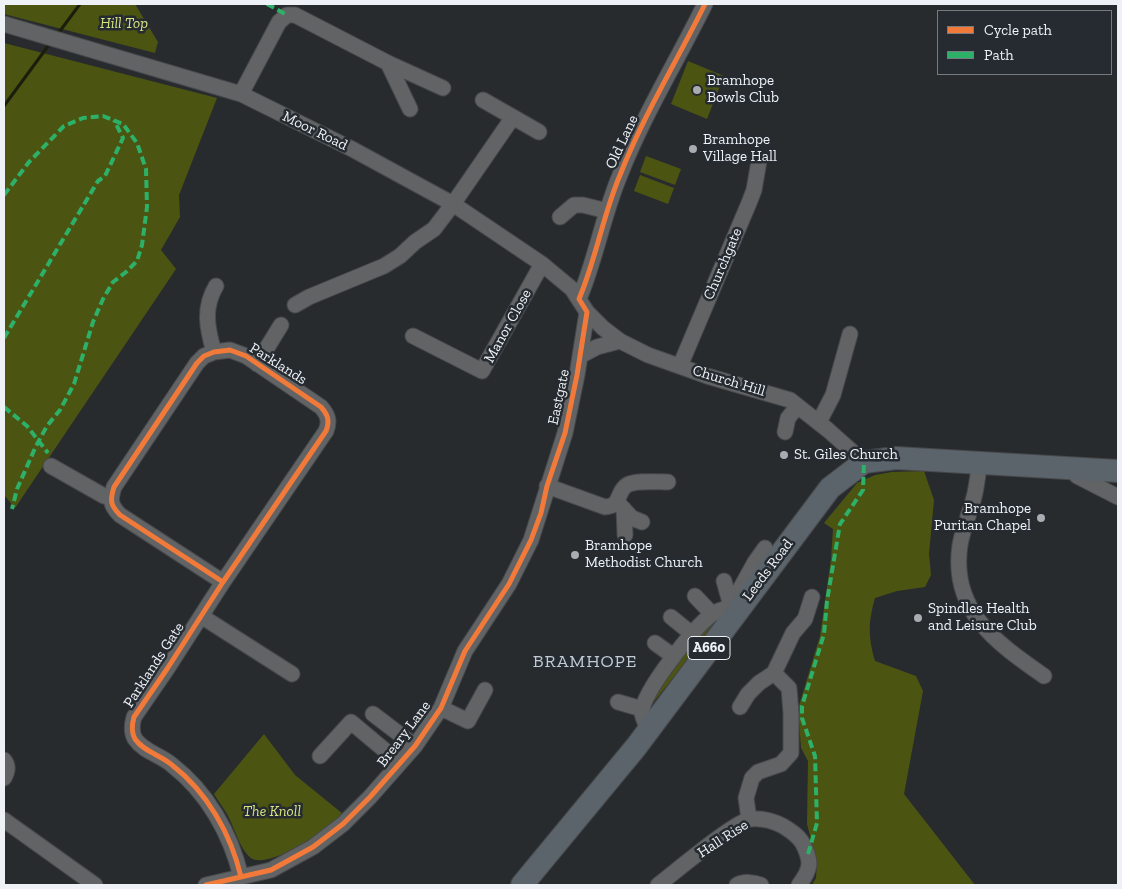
<!DOCTYPE html>
<style>
body{margin:0}
#map{position:relative;width:1122px;height:889px;overflow:hidden;background:#282b2e;font-family:"Zilla Slab",serif}
canvas{display:block}
.frame{position:absolute;inset:0;border:5px solid #eef2f6;pointer-events:none}
.legend{position:absolute;left:937px;top:10px;width:175px;height:65px;box-sizing:border-box;background:#252b31;border:1px solid #757b80;margin:0;padding:6px 9px;list-style:none;font-size:15px;color:#eef2f6}
.legend li{display:flex;align-items:center;gap:10px;height:25px}
.legend b{width:25px;border:1px solid #757b80}
</style>
<div id="map">
<canvas width="1122" height="889"></canvas>
<div class="frame"></div>
<ul class="legend">
<li><b style="height:6px;background:#f17a3a"></b>Cycle path</li>
<li><b style="height:6px;background:#2db169"></b>Path</li>
</ul>
</div>
<script>
const c = document.querySelector('canvas').getContext('2d');
c.lineJoin = 'round';
function fill(path, color) {
  c.fillStyle = color;
  c.fill(path, 'evenodd');
}
function stroke(path, color, width, dash) {
  c.strokeStyle = color;
  c.lineWidth = width;
  c.lineCap = dash ? 'butt' : 'round';
  c.setLineDash(dash || []);
  c.stroke(path);
}
function label(font, color, halo, rows, align = 'center') {
  c.font = font + ' "Zilla Slab",serif';
  c.lineWidth = 5;
  c.setLineDash([]);
  c.textBaseline = 'middle';
  c.strokeStyle = halo;
  c.fillStyle = color;
  for (const [text, x, y, turn = 0] of rows) {
    c.save();
    c.translate(x, y);
    c.rotate((+turn || 0) * Math.PI / 180);
    c.textAlign = isNaN(turn) ? turn : align;
    if (halo) c.strokeText(text, 0, 0);
    c.fillText(text, 0, 0);
    c.restore();
  }
}
const green = new Path2D(`
 M4 4H135L158 42 155 53 4 14Z
 M4 43 217 98 179 195 180 217 161 250 176 269 15 508 4 495Z
 M688 61 724 76 707 119 671 104Z
 M646 156 681 169 675 185 640 172Z
 M640 175 674 188 668 204 634 191Z
 M924 471 934 500 929 554 931 575 925 587 897 591 875 598C868 623 868 636 875 661L916 676 923 691 904 794 975 885H812L816 878 817 863 807 824 808 761 801 748 798 709 820 636 831 559 833 529 824 523 857 483 875 475 892 472Z
 M721 618 648 709C668 676 686 638 721 618Z
 M264 734 295 775 343 814C336 820 329 826 322 832 310 841 265 868 251 858 240 850 234 826 227 814 223 807 218 801 214 794Z`);
const stream = new Path2D(`
 M57 35 80 4
 M4 106 51 42`);
const minor = new Path2D(`
 M4 24 241 94 352 149 453 204 542 264 572 289 587 312 603 328 620 341 648 355 707 376 790 400 828 430 864 462
 M388 63 443 88
 M241 94 279 22 287 15H295L388 63 410 109
 M483 100 539 132
 M560 217 574 205H583L607 211
 M579 299C596 259 603 215 620 175 643 116 677 61 705 4
 M295 305 309 297 384 266 400 256 415 242 434 229 453 204 513 117
 M413 336 482 371 542 264
 M214 352C207 328 203 308 216 286
 M580 356 597 347 620 341
 M257 364 281 325
 M680 366 749 203 754 190 759 161
 M819 422 833 395 850 334
 M785 432 788 418 798 406
 M980 463C978 473 977 483 975 493 971 511 963 527 960 545 950 611 997 643 1044 676
 M51 466 104 496 110 498
 M1072 469 1077 476 1118 497
 M547 486 605 507C622 506 616 492 627 485 635 480 658 482 668 482
 M617 502 632 518 642 522
 M624 509 625 535
 M724 581 731 606
 M223 582 120 515C110 505 110 500 114 487L197 363 204 356 214 352 230 350 246 356 321 407C328 415 330 421 326 431L223 582 167 669 134 717C132 724 131 732 135 739 144 752 161 755 172 765 207 792 231 834 241 877
 M695 596 712 614
 M733 605 734 600 755 562 765 548
 M201 616 292 674
 M671 617 692 634
 M655 643 673 656
 M618 702 642 709
 M740 707 748 694 759 683 774 673 793 633 805 619 812 597
 M441 708 468 721 485 690
 M373 714 415 746
 M649 730C646 724 642 718 642 712 643 691 694 628 711 615 719 609 730 607 740 607
 M320 756 351 722 400 763
 M4 760C9 766 8 771 4 778
 M749 819 746 798 752 778 758 772 781 764 791 753V713L789 688 774 673
 M4 820 95 885
 M206 885 271 870 313 847 343 824 370 797 415 746 441 708 465 651 509 584 531 540 565 433 577 375 587 312
 M658 885C674 873 735 821 751 819 762 818 773 821 783 826 791 831 799 836 803 844 812 862 811 869 799 885
 M737 885C744 881 754 882 761 885`);
const highway = new Path2D(`
 M522 885 636 747 830 488 864 462 896 458 1118 471`);
const quiet = new Path2D(`
 M267 4 287 15
 M4 195 29 162 64 126 83 118 103 116 123 124 137 143 146 169 147 207 142 245 137 261 126 272 113 282 103 299 93 322 74 384 60 410 47 426 36 446 17 489 12 509
 M4 338 98 181 105 176 123 138 114 120
 M4 407 27 426 48 453
 M808 854 817 823 815 756 802 718V706L824 634 827 601 840 524 863 490 864 462`);
const cycleway = new Path2D(`
 M223 582 120 515C110 505 110 500 114 487L197 363 204 356 214 352 230 350 246 356 321 407C328 415 330 421 326 431L223 582 167 669 134 717C132 724 131 732 135 739 144 752 161 755 172 765 207 792 231 834 241 877
 M206 885 271 870 313 847 343 824 370 797 415 746 441 708 465 651 509 584 531 540 541 513 547 486 565 433 577 375 587 312 579 299C596 259 603 215 620 175 643 116 677 61 705 4`);
const markers = [
 [697,90,5,"#a9acb0"],
 [693,149,5,"#a9acb0"],
 [784,455,5,"#a9acb0"],
 [1041,518,5,"#a9acb0"],
 [575,555,5,"#a9acb0"],
 [918,618,5,"#a9acb0"]
];
const shields = [
 [709,648,42]
];
const shieldNames = [
 ["A660",709,648]
];
const parkNames = [
 ["Hill Top",124,24],
 ["The Knoll",272,812]
];
const poiNames = [
 ["Bramhope",707,81],
 ["Bowls Club",707,98],
 ["Bramhope",703,140],
 ["Village Hall",703,157],
 ["St. Giles Church",794,455],
 ["Bramhope",1031,509,"right"],
 ["Puritan Chapel",1031,526,"right"],
 ["Bramhope",585,546],
 ["Methodist Church",585,563],
 ["Spindles Health",928,609],
 ["and Leisure Club",928,626]
];
const streetNames = [
 ["Moor Road",315,131,26],
 ["Old Lane",622,142,-65],
 ["Churchgate",723,264,-67],
 ["Manor Close",508,326,-61],
 ["Parklands",278,364,32],
 ["Church Hill",729,381,17],
 ["Eastgate",559,397,-78],
 ["Leeds Road",768,570,-53],
 ["Parklands Gate",154,665,-57],
 ["Breary Lane",404,734,-53],
 ["Hall Rise",723,839,-33]
];
const quarterNames = [
 ["BRAMHOPE",585,662]
];
fill(green, '#4c5412');
stroke(stream, '#1b1e0a', 3);
stroke(minor, '#46484b', 17);
stroke(highway, '#46484b', 24);
stroke(minor, '#616365', 15);
stroke(highway, '#5b636b', 22);
stroke(quiet, '#2db169', 4, [8, 4]);
stroke(cycleway, '#f17a3a', 5);
for (const [x, y, r, color] of markers) {
  const dot = new Path2D();
  dot.arc(x, y, r, 0, 2 * Math.PI);
  c.fillStyle = color;
  c.fill(dot);
  stroke(dot, '#252b31', 2);
}
for (const [x, y, w] of shields) {
  const box = new Path2D();
  box.roundRect(x - w / 2, y - 11.5, w, 23, 4);
  c.fillStyle = '#252b31';
  c.fill(box);
  stroke(box, '#eef2f6', 1);
}
label('bold 14px', '#eef2f6', null, shieldNames);
label('italic 15px', '#d8e680', '#252b31', parkNames);
label('15px', '#eef2f6', '#252b31', poiNames, 'left');
label('15px', '#eef2f6', '#252b31', streetNames);
c.letterSpacing = '1px';
label('18px', '#c3cbd2', '#252b31', quarterNames);
c.letterSpacing = '0px';
</script>
